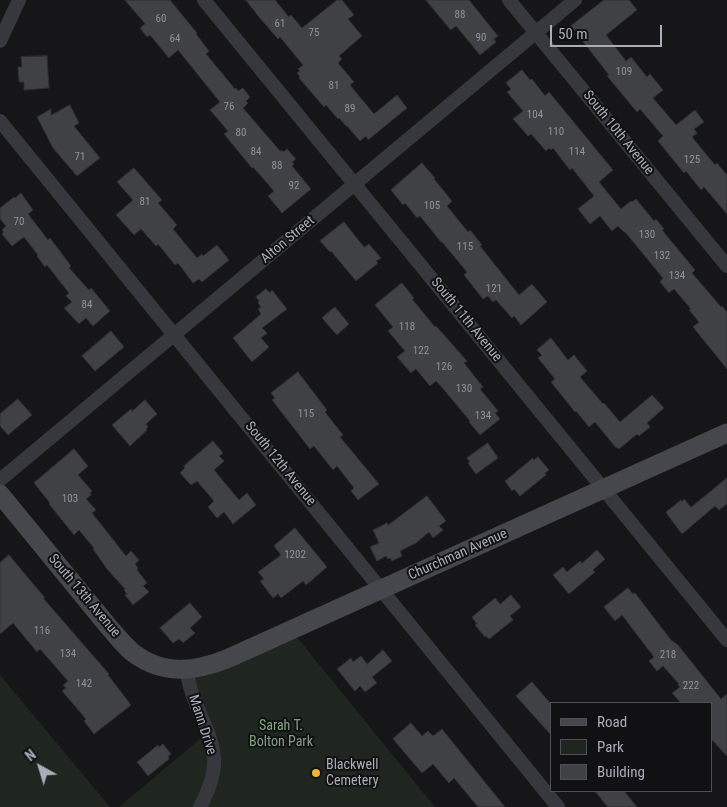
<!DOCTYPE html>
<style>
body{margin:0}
#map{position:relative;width:727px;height:807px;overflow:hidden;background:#161618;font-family:"Roboto Condensed",sans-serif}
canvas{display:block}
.legend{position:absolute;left:550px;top:702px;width:162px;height:90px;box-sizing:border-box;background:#111113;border:1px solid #4d4f55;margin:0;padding:6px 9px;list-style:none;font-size:15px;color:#a8adb8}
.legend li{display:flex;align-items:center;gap:10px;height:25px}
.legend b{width:25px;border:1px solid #4d4f55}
.north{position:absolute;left:15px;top:742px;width:50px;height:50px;-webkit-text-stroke:4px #111113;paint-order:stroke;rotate:321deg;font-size:14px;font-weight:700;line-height:20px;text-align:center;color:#a8adb8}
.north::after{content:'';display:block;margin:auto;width:18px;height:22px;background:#a8adb8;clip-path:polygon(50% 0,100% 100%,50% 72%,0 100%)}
.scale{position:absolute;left:550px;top:25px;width:112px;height:22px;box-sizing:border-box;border:2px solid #a8adb8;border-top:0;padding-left:6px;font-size:15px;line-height:18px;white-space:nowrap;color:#a8adb8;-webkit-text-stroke:4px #111113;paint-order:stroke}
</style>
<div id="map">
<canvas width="727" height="807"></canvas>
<ul class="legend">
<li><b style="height:6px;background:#45474d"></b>Road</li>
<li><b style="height:14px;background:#1e261f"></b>Park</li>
<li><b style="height:14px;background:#404145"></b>Building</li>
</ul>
<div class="north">N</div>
<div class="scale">50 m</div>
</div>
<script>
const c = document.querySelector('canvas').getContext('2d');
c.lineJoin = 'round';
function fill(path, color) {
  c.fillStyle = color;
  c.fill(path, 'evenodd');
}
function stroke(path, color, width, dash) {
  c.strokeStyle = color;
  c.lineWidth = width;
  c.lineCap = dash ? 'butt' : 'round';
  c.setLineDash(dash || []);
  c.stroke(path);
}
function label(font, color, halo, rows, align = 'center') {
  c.font = font + ' "Roboto Condensed",sans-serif';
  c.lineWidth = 4;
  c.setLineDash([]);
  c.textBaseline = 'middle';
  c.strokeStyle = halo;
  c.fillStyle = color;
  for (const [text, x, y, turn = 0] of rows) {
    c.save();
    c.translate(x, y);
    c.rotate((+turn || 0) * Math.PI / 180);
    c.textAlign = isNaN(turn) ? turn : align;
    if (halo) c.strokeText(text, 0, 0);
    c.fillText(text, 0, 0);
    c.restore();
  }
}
const green = new Path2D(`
 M291 630 435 807H119L207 733 186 670Z
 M0 675 110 807H0Z`);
const building = new Path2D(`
 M125 0H170L197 33 196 34 209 51 206 54 235 89 236 88 238 91 243 88 250 97 246 101 248 103 243 108 280 151 282 150 283 152 287 149 296 159 292 162 294 164 292 166 311 189 282 213 268 196 274 191 253 167 252 168 224 134 228 131 210 110 220 102 178 50 169 58 150 35 147 37 140 28 145 24Z
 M246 0H275L289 17 291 15 302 28 337 0H342L354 15 348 19 362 36 339 56 342 59 338 63 354 82 350 85 374 114 397 95 407 108 368 140 366 136 360 141 347 126H346L339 118 338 119 326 105 324 107 299 78 300 77 297 73 300 71 298 69 303 65 280 37 278 39 259 17Z
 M426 0H469L498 36 494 39 496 42 480 55 456 26 451 30Z
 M604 0H629L637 10 606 35 626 61 631 57 647 77 650 74 663 90 653 98 676 125 695 110 704 122 694 129 697 133 692 137 715 165 717 163 727 175V214L704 187 701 190 686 171 684 173 658 141 663 136 640 109 637 112 607 76 609 75 571 26Z
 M47 56 49 88 24 90V82H19L18 67H22L21 57Z
 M522 70 530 80 532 79 545 96 549 92 613 170 599 182 621 209 631 201 632 202 636 199 654 221 656 219 664 229 662 230 695 270 692 273 721 307 722 306 727 312V369L693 327 699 322 689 310 691 309 674 289 669 293 660 282 663 278 625 232H624L618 226 612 231 600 216 590 224 578 209 594 196 572 168 570 170 553 148 551 150 549 148 546 151 531 134 528 136 513 119 523 111 507 92 511 89 506 83Z
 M70 105 79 123 74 126 100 158 77 176 53 148 37 117 51 109V115Z
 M422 163 435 178 434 179 452 201 447 206 468 232 470 230 482 245 480 246 519 295 532 284 547 302 521 325 514 316 512 318 496 300 493 302 488 296 483 299 464 275 467 272 442 242H441L420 216 417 218 405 203 403 205 391 190Z
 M134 168 162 200 158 203 177 225 173 229 197 258 202 254 203 256 217 245 229 260 202 282 199 279 193 283 178 263 175 265 158 244 156 246 141 229 134 235 116 215 133 200 117 182Z
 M21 193 33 210 28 214 48 240 50 238 71 266 69 268 89 290 91 288 110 311 93 326 86 318 79 324 64 308 72 302 66 296 69 293 47 265 45 267 37 256 38 255 24 237 12 246 2 234 4 232 2 230 6 226 0 219V208L14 197 15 198Z
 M344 222 364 247H365L369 244 381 258 376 261 378 263 356 281 331 251 330 252 320 241Z
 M402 283 414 298 412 299 435 327 436 326 467 361 464 363 483 387 480 389 498 411 495 413 500 419 480 435 469 422 470 421 440 385 436 381 430 386 416 369 411 373 397 357 405 351 388 331 393 327 375 305Z
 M266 289 270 293 272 290 287 309 262 328 267 333 261 338 269 347 252 362 233 338 261 314 258 309 261 307 258 303 259 301 256 297Z
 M335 307 349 324 337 335 322 318Z
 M111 331 124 347 95 371 82 356Z
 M551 338 568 360 574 355 587 371 580 377 603 404 604 403 620 422 652 395 664 408 647 423 650 427 639 436 637 434 619 449 617 447 616 448 595 422 589 427 576 411 575 412 551 382 555 379 538 358 542 355 537 350Z
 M298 372 327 410 325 412 343 435 340 437 379 484 358 500 351 491 354 488 337 466 333 470 314 446 310 449 272 400 275 398 271 393Z
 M18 399 32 415 8 435 0 426V414Z
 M145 400 157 414 146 424 148 427 146 429 147 430 130 446 112 425 131 409 132 411Z
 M213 441 223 453 219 456 224 461 214 470 239 500 247 493 256 505 233 524 224 512 217 518 208 507 214 501 197 481 191 485 180 473 185 468 184 466Z
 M488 443 498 458 476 474 468 463 470 462 467 458Z
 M74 449 88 466 78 475 92 491 90 493 91 495 86 499 96 510 92 513 126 556 131 551 139 560 135 564 138 568 137 570 147 583 143 586 149 592 133 605 125 595 127 594 124 590 125 589 107 569 93 549 94 548 79 530 74 535 49 504 50 503 34 483Z
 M538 457 549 470 545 473 546 475 520 496 514 489 512 491 505 481 533 458 534 460Z
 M727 478V504L719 510 715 506 682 534 667 514 666 512 681 500 682 502 684 499 691 507Z
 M427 496 446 521 439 526 443 530 433 538 429 532 416 543 400 551 402 556 392 561 390 558 388 559 386 556 377 561 370 547 379 543 373 530 387 523 388 525Z
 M295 528 327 567 306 585 303 581 281 598 278 594 273 598 260 581 264 579 258 572 281 555 274 546Z
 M597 550 605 559 593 570 595 572 569 594 553 575 563 567 567 572 580 561 582 563Z
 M9 555 45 598H43L109 674 108 675 131 705 94 734 84 721 86 719 62 691 66 688 63 685 68 681 40 649 37 652 13 623 0 634V563Z
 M628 588 633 594 635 593 671 640 678 645 721 699 727 694V756L711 739V703H681L672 693 680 687 678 685 679 684 663 666 657 671 649 661 654 657 622 615 615 621 604 607Z
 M511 595 521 607 510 616 513 620 489 639 486 636 485 637 475 625 477 624 472 617 495 598 500 604Z
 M190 603 202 617 190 628 195 633 183 643 179 639 173 643 160 628Z
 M383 650 392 661 372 677 377 683 365 692 360 686 355 691 337 669 351 658 353 662 361 656 367 664Z
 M532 682 551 704V735L516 696Z
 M411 723 422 736 428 731 433 736 442 729 505 807H478L454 778 449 783 433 764 422 773 393 739Z
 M163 744 171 754 168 756 169 759 148 776 137 762 158 745 159 747Z
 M595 791H624L637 807H608Z`);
const street = new Path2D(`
 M204 0 727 640
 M509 0 727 266
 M0 41 19 0
 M0 121 558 807
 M0 480 575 0
 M186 670C188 679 190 688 193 696 200 716 213 737 214 759 215 776 208 792 200 807`);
const secondary = new Path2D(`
 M0 494 108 626C116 635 123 644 132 652 163 676 195 672 229 658L727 433`);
const markers = [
 [316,773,5,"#f2b134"]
];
const numberNames = [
 ["88",460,15],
 ["60",161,19],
 ["61",280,24],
 ["75",314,33],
 ["90",481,38],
 ["64",175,39],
 ["109",624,72],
 ["81",334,86],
 ["76",229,107],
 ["89",350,109],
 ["104",535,115],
 ["110",556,132],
 ["80",241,133],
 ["84",256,152],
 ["114",577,152],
 ["71",80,157],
 ["125",692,160],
 ["88",277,166],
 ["92",294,186],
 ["81",145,202],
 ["105",432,206],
 ["70",19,222],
 ["130",647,235],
 ["115",465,247],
 ["132",662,256],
 ["134",677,276],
 ["121",494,289],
 ["84",87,305],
 ["118",407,327],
 ["122",421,351],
 ["126",444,367],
 ["130",464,389],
 ["115",306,414],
 ["134",483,416],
 ["103",70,499],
 ["1202",295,555],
 ["116",42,631],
 ["134",68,654],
 ["218",668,655],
 ["142",84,684],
 ["222",691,686]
];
const streetNames = [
 ["South 10th Avenue",618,133,51],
 ["Alton Street",288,240,-40],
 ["South 11th Avenue",466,320,51],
 ["South 12th Avenue",280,464,51],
 ["Churchman Avenue",458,555,-24],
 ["South 13th Avenue",84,596,50],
 ["Mann Drive",202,725,72]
];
const parkNames = [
 ["Sarah T.",281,726],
 ["Bolton Park",281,742]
];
const poiNames = [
 ["Blackwell",326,765],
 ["Cemetery",326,781]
];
fill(green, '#1e261f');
fill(building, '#404145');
stroke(building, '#303034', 1);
stroke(street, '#37383d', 14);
stroke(secondary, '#45474d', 19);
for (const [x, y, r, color] of markers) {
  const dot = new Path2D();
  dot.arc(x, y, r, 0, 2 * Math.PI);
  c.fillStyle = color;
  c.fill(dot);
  stroke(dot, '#111113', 2);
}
label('11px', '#8e929b', null, numberNames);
label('14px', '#a8adb8', '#111113', streetNames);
label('14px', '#7fa381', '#111113', parkNames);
label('14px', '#a8adb8', '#111113', poiNames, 'left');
</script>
